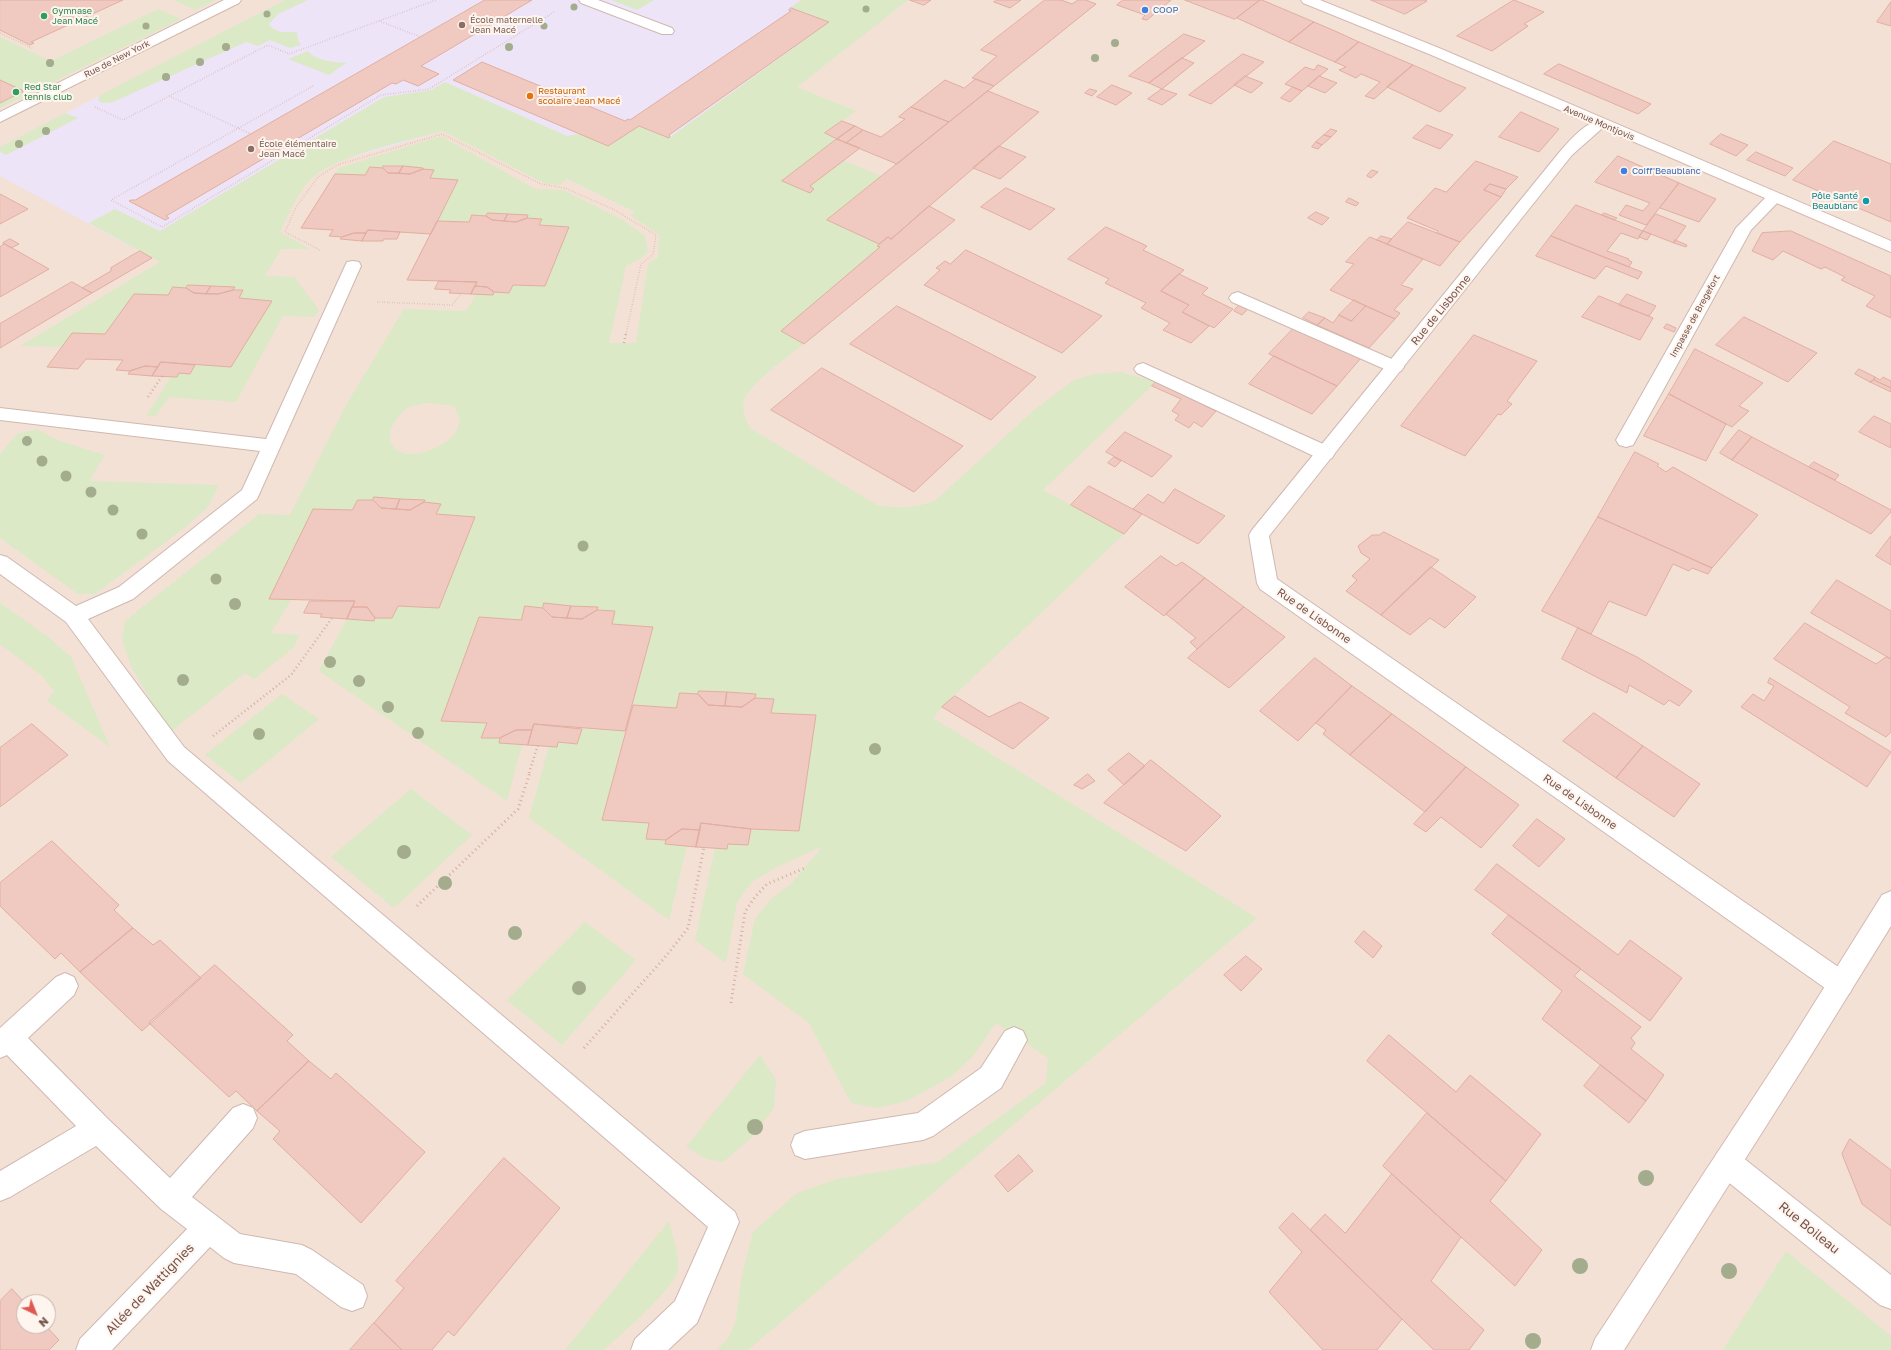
<!DOCTYPE html>
<meta charset="utf-8">
<style>
body{margin:0}
#map{position:relative;width:1891px;height:1350px;overflow:hidden;background:#fcf0e7;font-family:"Golos Text",sans-serif}
canvas{display:block}
.north{position:absolute;left:16px;top:1294px;width:40px;height:40px;box-sizing:border-box;background:#fef5ee;border:1px solid #c7b4ad;border-radius:50%;rotate:137deg;font-size:11px;font-weight:700;line-height:16px;text-align:center;color:#75534c}
.north::after{content:'';display:block;margin:auto;width:14px;height:18px;background:#e15751;clip-path:polygon(50% 0,100% 100%,50% 72%,0 100%)}
</style>
<div id="map">
<canvas width="1891" height="1350"></canvas>
<div class="north">N</div>
</div>
<script>
const c = document.querySelector('canvas').getContext('2d');
c.lineJoin = 'round';
function fill(path, color) {
  c.fillStyle = color;
  c.fill(path, 'evenodd');
}
function stroke(path, color, width, dash) {
  c.strokeStyle = color;
  c.lineWidth = width;
  c.lineCap = dash ? 'butt' : 'round';
  c.setLineDash(dash || []);
  c.stroke(path);
}
function label(font, color, halo, rows, align = 'center') {
  c.font = font + ' "Golos Text",sans-serif';
  c.lineWidth = 4;
  c.setLineDash([]);
  c.textBaseline = 'middle';
  c.strokeStyle = halo;
  c.fillStyle = color;
  for (const [text, x, y, turn = 0] of rows) {
    c.save();
    c.translate(x, y);
    c.rotate((+turn || 0) * Math.PI / 180);
    c.textAlign = isNaN(turn) ? turn : align;
    if (halo) c.strokeText(text, 0, 0);
    c.fillText(text, 0, 0);
    c.restore();
  }
}
const residential = new Path2D(`
 M0 0H1891V1350H0ZM24 1302H48V1326H24Z`);
const education = new Path2D(`
 M285 0H908L635 212 458 127 345 159 337 156 160 262 0 176V147Z`);
const green = new Path2D(`
 M173 0H216L196 10Z
 M285 0H308L278 14 269 24C275 34 287 32 297 32L298 40 301 45 290 48 270 40 258 46 246 42 113 102 102 103 98 100 100 95Z
 M611 0H654L637 10Z
 M801 0H908L797 87 856 111 825 133 837 139 783 181 810 192 814 189 810 186 844 161 882 176 827 220 879 244 877 246 880 247 781 331 804 344C790 355 747 385 744 401 741 411 746 419 750 428L877 505C901 509 913 508 935 501L1034 410 1074 380 1094 374 1121 372 1156 382 1043 490 1124 534 942 707 933 718 1257 918 748 1350H717L729 1337 736 1320 741 1279 753 1232 797 1193 837 1179 938 1162 1046 1083 1048 1058 996 1023 973 1056 952 1076 907 1101 877 1108 851 1103 809 1023 743 974 755 919 771 899 792 883 823 846 777 867 753 881 737 902 726 963 695 940 715 848 727 849 728 844 748 845 751 829 799 831 816 715 771 713 774 699 755 698 756 694 699 691 698 694 680 693 676 708 633 705 653 627 612 624 597 610V607L544 604 543 608 525 606 521 620 479 617 442 721 487 723 481 738H500L499 743 522 745 507 801 319 671 347 619 374 621 375 618H392L398 606 439 607 475 517 436 514 441 504 424 502 425 500 375 497 373 500H358L352 510 313 509 270 598 291 600 271 633 299 635 294 647 254 679 245 673 169 733 131 666 122 640 125 621 259 514 290 515 346 405 404 309 466 311 477 294 493 295 494 292 508 293 513 285 545 286 569 227 539 225 542 219 527 218V215L488 213 486 216 472 215 469 222 437 221 458 180 430 178 434 170 423 169 422 168 383 166V168L370 167 365 175 335 174 339 168 441 136 535 189 563 190 623 220 645 236 648 251 643 257 626 266 609 343H636L648 264 658 257 659 235 630 215 635 212 567 179 559 185 544 183 443 131C407 141 341 154 313 177 299 189 288 216 280 232L310 249H281L265 276 294 277 319 310 314 317 283 316 236 402 169 397 156 416H146L171 377 179 373 190 374 195 365 231 367 272 301 239 298 243 291 233 290 235 287 188 285 186 288 173 287 168 295 134 294 105 334 72 333 61 347 20 346 160 262 89 223 115 209 160 231 384 97 431 90 445 82 567 136 580 134 608 146 639 126 669 138 829 22 790 8ZM427 403 454 406 460 421C458 425 457 432 454 435 443 447 416 459 400 452 379 442 395 415 409 407 414 405 422 404 427 403Z
 M158 9 181 19 0 108V37L51 61Z
 M308 51C316 61 334 62 346 63L329 75 288 59Z
 M65 113 78 118 6 155 0 152V147Z
 M37 429 57 440 105 455 89 481 219 485 208 507 183 529 95 594H78L0 538V454L17 434Z
 M0 603 47 636 71 657 110 747 47 701 54 691 40 674 0 644Z
 M282 694 319 719 241 783 205 755Z
 M582 729 625 731 602 820 649 823 646 839 666 840 665 844 687 846 669 920 529 818 549 746 557 747 558 742 577 744Z
 M411 789 472 835 394 908 331 857Z
 M585 922 636 960 562 1045 507 1000Z
 M760 1055 776 1080 774 1108 750 1139 723 1162 706 1159 686 1147Z
 M669 1221C672 1234 680 1256 678 1269 676 1288 620 1335 604 1350H565Z
 M1786 1251 1891 1336V1350H1723Z`);
const building = new Path2D(`
 M0 0H123L31 42 34 43 30 45 0 30Z
 M485 0H532L421 66 439 74 418 86 403 80 396 84 392 83 166 216 169 218 165 220 129 201 131 200H135Z
 M910 0H931L924 5Z
 M996 0H1021L1010 8 994 2Z
 M1045 0H1061L1072 4 1078 0H1086L1096 4 994 86 972 78 997 56 981 50Z
 M1123 0H1171L1147 20 1142 19 1145 15 1117 5Z
 M1185 0H1260L1235 19Z
 M1260 0H1262L1314 22 1289 42 1237 18Z
 M1371 0H1425L1427 1 1405 14Z
 M1514 0 1544 12 1524 24 1528 26 1492 51 1457 36Z
 M1891 2V26L1877 22Z
 M791 8 829 22 669 135 670 136 669 138 639 126 608 146 453 80 482 62 625 121 628 119 630 120 791 11 789 10Z
 M1314 22 1335 31 1359 42 1335 62 1289 42Z
 M1184 34 1205 41 1149 83 1129 76Z
 M1359 42 1413 65 1374 99 1365 96 1380 82 1361 74 1356 78 1339 70 1346 67 1335 62Z
 M1243 54 1264 62 1211 104 1189 95Z
 M1182 58 1194 63 1162 89 1149 83Z
 M1559 64 1651 104 1638 114 1544 74Z
 M1318 65 1328 69 1302 91 1285 84 1305 67 1314 70Z
 M1413 65 1449 81 1466 88 1440 112 1387 87Z
 M1245 76 1263 83 1251 93 1234 85Z
 M1319 76 1337 83 1325 93 1308 86Z
 M976 79 994 86 949 122 911 107 945 80 964 88Z
 M0 80 24 91 0 103Z
 M1112 85 1132 93 1116 105 1097 97Z
 M1293 87 1302 91 1290 102 1281 98Z
 M1090 89 1097 91 1092 96 1085 93Z
 M1162 89 1177 94 1162 105 1148 99Z
 M988 91 1039 112 891 239 888 237 879 244 827 220Z
 M911 107 949 122 897 164 846 143 863 130 881 137 905 119 899 117Z
 M1521 112 1559 129 1539 152 1499 137Z
 M842 121 855 126 837 139 825 133Z
 M1427 125 1453 135 1440 149 1413 138Z
 M855 126 863 130 846 143 837 139Z
 M1331 129 1337 131 1331 137 1324 135Z
 M1721 134 1748 145 1736 156 1710 144Z
 M1324 135 1331 137 1322 145 1316 142Z
 M837 139 860 148 810 186 814 189 810 193 782 181Z
 M1834 141 1891 164V222L1793 180Z
 M1316 142 1322 145 1318 149 1312 147Z
 M999 146 1026 157 1000 179 973 168Z
 M1756 152 1793 168 1785 176 1747 160Z
 M1618 156 1679 183 1646 225 1619 215 1626 205 1643 211 1650 203 1595 182Z
 M1476 161 1518 177 1506 189 1490 184 1484 190 1501 197 1460 242 1437 233 1438 231 1407 218 1435 188 1446 192Z
 M383 166H403L399 173H388L383 168Z
 M403 166 423 168V169L410 174 399 173Z
 M370 167 383 168 388 173 410 174 423 169 434 170 430 178 458 180 431 234 368 230 366 233H354L342 237 329 236 333 230 301 228 335 174 365 175Z
 M1372 170 1378 172 1371 178 1367 176Z
 M1679 183 1716 199 1699 222 1660 208Z
 M1490 184 1506 189 1501 197 1484 190Z
 M1006 188 1055 209 1030 230 981 207Z
 M0 194 28 209 0 224Z
 M1349 198 1359 203 1356 206 1346 202Z
 M1576 205 1643 231 1638 239 1621 233 1607 251 1629 259 1628 260 1632 262 1629 267 1551 236Z
 M929 206 955 220 804 344 781 331 880 247 877 246 888 237 891 239Z
 M1316 212 1329 218 1322 225 1308 218Z
 M488 213 508 214 504 221 492 220 486 216Z
 M1604 213 1617 218 1614 220 1602 215Z
 M508 214 528 215 527 218 516 222 504 221Z
 M1656 214 1686 226 1674 243 1643 231Z
 M472 215 486 216 492 220 516 222 527 218 542 219 539 225 569 227 545 286 513 285 509 293 494 292 487 287 475 286 477 282 407 280 437 221 469 222Z
 M1408 222 1437 233 1460 242 1440 266 1387 244Z
 M1106 227 1147 246 1143 250 1184 270 1161 291 1189 305 1182 312 1209 326 1191 343 1163 330 1170 323 1141 308 1146 303 1105 283 1109 279 1068 259Z
 M368 230 400 232 397 239H384L383 241H362Z
 M1643 231 1651 234 1647 240 1639 237Z
 M1791 231 1891 276V318L1866 306 1875 296 1841 280 1845 277 1825 267 1821 269 1783 251 1773 260 1752 251 1762 233Z
 M354 233H366L362 241 340 239 342 237Z
 M1381 236 1392 239 1387 244 1377 240Z
 M1551 236 1629 267 1642 272 1638 279 1606 266 1595 279 1536 256Z
 M1370 237 1423 259 1401 285 1413 289 1394 310 1400 313 1395 319 1330 290 1354 264 1346 262Z
 M10 239 19 244 11 248 3 243Z
 M1675 240 1687 245 1686 247 1674 243Z
 M5 244 49 269 0 297V247Z
 M966 250 1102 316 1062 353 924 285 940 270 936 268 945 261 950 264Z
 M140 251 152 258 92 293 82 288 111 271V268Z
 M1179 274 1208 288 1202 294 1233 309 1214 328 1182 312 1189 305 1161 291Z
 M439 281 477 282 471 294 449 293 451 290 435 289Z
 M72 282 92 293 0 348V324Z
 M188 285 211 286 206 294 194 293 186 288Z
 M211 286 235 287 233 290 218 294H206Z
 M475 286 487 287 494 292 493 295 471 294Z
 M173 287 186 288 194 293 218 294 233 290H243L239 298 272 301 231 367 161 362 158 367 145 366 130 371 116 370 123 360 86 359 78 369 47 367 72 333 105 334 134 294 168 295Z
 M1627 294 1656 306 1649 316 1619 305Z
 M1599 296 1653 318 1640 340 1582 317Z
 M1354 300 1366 306 1351 321 1339 315Z
 M1240 304 1248 309 1242 315 1234 311Z
 M897 306 1036 377 991 420 850 344Z
 M1366 306 1395 319 1369 348 1317 325 1325 318 1333 323 1339 315 1351 321Z
 M1309 312 1325 318 1317 325 1303 318Z
 M1744 317 1817 353 1788 382 1716 345Z
 M1667 324 1676 328 1674 332 1664 328Z
 M1294 328 1361 358 1337 386 1269 354Z
 M1474 335 1537 361 1507 401 1512 404 1501 415 1498 414 1465 456 1401 426Z
 M1695 349 1763 383 1739 406 1749 411 1732 427 1669 394Z
 M1274 356 1337 386 1312 414 1249 384Z
 M161 362 195 365 190 374 179 373 177 377 152 376Z
 M145 366 158 367 152 376 128 374 130 371Z
 M822 368 963 446 914 492 771 410Z
 M1859 369 1875 377 1874 380 1870 382 1855 374Z
 M1875 377 1880 380 1883 377 1891 381V388L1874 380Z
 M1874 380 1891 388V392L1870 382Z
 M1156 382 1216 411 1202 427 1194 422 1189 428 1175 420 1179 415 1172 411 1181 399 1152 386Z
 M1669 394 1726 424 1706 461 1644 436Z
 M1874 416 1891 424V448L1859 432Z
 M1739 430 1752 437 1732 460 1720 453Z
 M1125 432 1172 456 1152 477 1106 452Z
 M1752 437 1891 510V512L1871 534 1732 460Z
 M1635 452 1659 464 1657 466 1666 472 1673 467 1758 515 1712 568 1598 517Z
 M1114 457 1121 461 1115 467 1108 463Z
 M1814 462 1839 475 1835 480 1809 467Z
 M1089 486 1142 514 1124 534 1071 505Z
 M1175 489 1225 516 1198 544 1133 509 1148 494 1163 503Z
 M374 497 400 499 396 509 381 508 373 500Z
 M400 499 425 500 424 502 410 510 396 509Z
 M358 500H373L381 508 410 510 424 502 441 504 436 514 475 517 439 608 398 606 392 618H375L367 607H352L355 601 269 599 313 509 352 510Z
 M1598 517 1712 568 1708 574 1692 568 1689 571 1673 564 1646 616 1609 601 1591 634 1578 628 1542 611Z
 M1384 532 1439 560 1381 615 1346 591 1357 580 1352 576 1370 559 1361 553 1358 546 1372 535H1379Z
 M1891 536V565L1876 556Z
 M1161 556 1176 566 1182 562 1205 578 1164 616 1125 587Z
 M1431 567 1476 597 1445 628 1430 618 1410 635 1381 615Z
 M1205 578 1244 607 1197 649 1190 642 1196 638 1166 614Z
 M1837 580 1891 611V659L1811 613Z
 M310 601H355L347 619 320 617 322 614 304 613Z
 M544 603 571 606 567 618 552 617 543 608Z
 M525 606 543 608 552 617 582 619 597 610 615 611 612 624 653 627 625 731 534 724 532 730H516L500 738H481L487 723 441 721 479 617 521 620Z
 M571 606 598 607 597 610 582 619 567 618Z
 M352 607H367L375 618 374 621 347 619Z
 M1244 607 1285 637 1229 688 1188 658Z
 M1805 623 1876 664 1886 657 1891 659V732L1886 737 1845 713 1850 707 1774 659Z
 M1578 628 1637 657 1692 691 1679 706 1669 700 1664 705 1629 685 1627 693 1562 659Z
 M1315 658 1352 686 1298 741 1260 711Z
 M1770 678 1891 752 1867 787 1741 707 1753 694 1764 701 1774 686 1768 683Z
 M1352 686 1392 714 1350 755 1323 734 1326 730 1316 723Z
 M699 691 727 692 725 706 708 705 698 694Z
 M727 692 756 694 755 698 742 707 725 706Z
 M680 693 698 694 708 705 742 707 755 698 774 699 771 713 816 715 799 831 751 829 701 823 700 830 682 829 666 840 646 839 649 823 602 820 633 705 676 708Z
 M955 696 989 717 1020 702 1049 718 1013 749 942 707Z
 M1594 713 1643 746 1616 778 1563 741Z
 M1392 714 1466 767 1425 812 1350 755Z
 M32 724 68 755 0 807V748Z
 M534 724 582 729 577 744 558 742 557 747 528 745Z
 M516 730H532L528 745 499 743 500 738Z
 M1643 746 1700 784 1674 817 1616 778Z
 M1129 753 1145 766 1124 785 1108 770Z
 M1151 760 1221 816 1186 851 1104 803Z
 M1466 767 1519 805 1481 848 1441 817 1426 832 1414 824Z
 M1088 774 1095 781 1082 789 1074 785Z
 M1537 819 1565 839 1539 867 1513 846Z
 M701 823 751 829 748 845 728 844 727 849 696 847Z
 M682 829 700 830 696 847 665 844 666 840Z
 M52 841 119 905 114 910 133 928 80 972 61 953 55 959 0 906V883Z
 M1497 864 1618 955 1630 940 1682 978 1650 1021 1475 890Z
 M1509 915 1581 969 1574 976 1641 1027 1631 1038 1635 1043 1631 1049 1664 1075 1646 1101 1542 1019 1562 991 1492 934Z
 M133 928 153 945 160 940 201 978 142 1031 80 972Z
 M1364 931 1382 946 1373 958 1355 942Z
 M1246 956 1262 969 1241 991 1224 975Z
 M215 965 293 1035 287 1041 309 1061 257 1111 236 1091 229 1097 149 1023Z
 M1389 1035 1456 1092 1470 1075 1541 1134 1506 1181 1367 1061Z
 M309 1061 331 1079 336 1073 425 1152 361 1223 273 1139 280 1131 257 1111Z
 M1601 1065 1646 1101 1629 1123 1584 1086Z
 M1427 1113 1506 1181 1490 1201 1542 1250 1515 1286 1383 1166Z
 M1850 1139 1891 1170V1226L1862 1204 1842 1154Z
 M1019 1155 1033 1171 1008 1192 995 1176Z
 M504 1158 560 1208 454 1336 448 1331 432 1350H402L374 1323 404 1288 396 1281Z
 M1392 1174 1461 1237 1431 1281 1484 1330 1469 1350H1434L1310 1230 1325 1214 1345 1233Z
 M1293 1213 1402 1319 1377 1350H1323L1269 1292 1302 1252 1279 1228Z
 M12 1289 24 1302V1326H46L59 1340 49 1350H0V1301Z
 M374 1323 402 1350H350Z`);
const pathFar2 = new Path2D(`
 M379 21 421 37
 M0 33 32 48
 M313 86 111 200 162 227 381 95 429 89 554 12
 M169 96 251 134
 M95 107 123 120 268 45 289 54 436 0
 M320 250 285 232 296 207 318 177 337 165 442 134 541 184 565 188 613 209 656 235 653 255 641 264 626 334
 M377 302 452 305 461 294`);
const pathFar1 = new Path2D(`
 M624 343 626 333
 M148 397 162 376
 M213 736 291 675 332 618
 M529 773 538 745`);
const path = new Path2D(`
 M417 906 518 809 530 772
 M731 1003 745 912 755 897 767 884 805 868
 M584 1048 667 955 688 928 704 847`);
const lane = new Path2D(`
 M579 0H598L672 28 674 31 672 34H662L581 3Z
 M353 261 359 262 361 266 257 499 133 599 88 619 184 747 735 1212 739 1222 697 1323 668 1350H631L635 1339 675 1301 708 1227 168 761 66 622 0 574V555L7 557 76 606 119 587 242 490 260 451 0 420V408L266 439 345 266 347 262Z
 M1238 292 1401 363 1404 367 1401 371 1395 373 1389 371 1232 302 1229 298 1232 294Z
 M1143 363 1332 448 1335 453 1332 458 1325 460 1318 458 1137 373 1134 369 1137 365Z
 M1014 1027 1023 1031 1027 1040 1001 1088 933 1136 923 1140 805 1159 795 1155 791 1145 795 1135 805 1131 918 1113 981 1068 1005 1031Z`);
const street = new Path2D(`
 M224 0H241L239 3 0 122V112Z
 M1600 120 1605 121 1607 124 1572 155 1269 536 1277 579 1850 975 1854 984 1850 993 1841 997 1832 993 1260 589 1257 583 1249 535 1252 530 1562 149C1572 138 1585 123 1600 120Z
 M1774 193 1780 195 1782 198 1751 230 1633 445 1626 447 1619 445 1616 440 1736 228 1768 195Z
 M65 973 74 977 78 986 74 995 28 1038 108 1119 170 1178 233 1108 243 1104 253 1108 257 1118 253 1128 192 1197 240 1234 302 1245 312 1250 363 1285 367 1296 363 1307 352 1311 341 1307 296 1274 234 1263 224 1258 210 1247 112 1350H76L80 1339 187 1229 161 1209 96 1146 10 1197 0 1201V1171L76 1126 7 1055 0 1058V1028L56 977Z
 M1727 1149 1737 1153 1891 1275V1309L1880 1305 1717 1173 1713 1163 1717 1153Z`);
const secondary = new Path2D(`
 M1301 0H1320L1439 48 1891 241V252L1429 54 1303 3Z
 M1891 891V926L1808 1060 1624 1350H1591L1595 1339 1790 1042 1882 895Z`);
const trees = [
 [574,7,3.5],
 [866,9,3.5],
 [267,14,3.5],
 [146,26,3.5],
 [544,26,3.5],
 [1115,43,4],
 [226,47,4],
 [509,47,4],
 [1095,58,4],
 [200,62,4],
 [50,63,4],
 [166,77,4],
 [46,131,4],
 [19,144,4],
 [27,441,5],
 [42,461,5.5],
 [66,476,5.5],
 [91,492,5.5],
 [113,510,5.5],
 [142,534,5.5],
 [583,546,5.5],
 [216,579,5.5],
 [235,604,6],
 [330,662,6],
 [183,680,6],
 [359,681,6],
 [388,707,6],
 [418,733,6],
 [259,734,6],
 [875,749,6],
 [404,852,7],
 [445,883,7],
 [515,933,7],
 [579,988,7],
 [755,1127,8],
 [1646,1178,8],
 [1580,1266,8],
 [1729,1271,8],
 [1533,1341,8]
];
const markers = [
 [1145,10,4,"#3f7fe0"],
 [44,16,4,"#2e9e5b"],
 [462,25,4,"#8d6e63"],
 [16,92,4,"#2e9e5b"],
 [530,96,4,"#e8710a"],
 [251,149,4,"#8d6e63"],
 [1624,171,4,"#3f7fe0"],
 [1866,201,4,"#0f9aa8"]
];
const farShopnames = [
 ["COOP",1153,10],
 ["Coiff'Beaublanc",1632,171]
];
const farLeisurenames = [
 ["Gymnase",52,11],
 ["Jean Macé",52,21],
 ["Red Star",24,87],
 ["tennis club",24,97]
];
const farEducationnames = [
 ["École maternelle",470,20],
 ["Jean Macé",470,30],
 ["École élémentaire",259,144],
 ["Jean Macé",259,154]
];
const farStreetnames = [
 ["Rue de New York",117,59,-27],
 ["Avenue Montjovis",1599,123,23],
 ["Impasse de Bregefort",1695,316,-61]
];
const farFoodnames = [
 ["Restaurant",538,91],
 ["scolaire Jean Macé",538,101]
];
const farCulturenames = [
 ["Pôle Santé",1858,196],
 ["Beaublanc",1858,206]
];
const streetNames = [
 ["Rue de Lisbonne",1441,310,-51],
 ["Rue de Lisbonne",1314,616,35],
 ["Rue de Lisbonne",1580,802,35]
];
const nearStreetnames = [
 ["Rue Boileau",1809,1228,39],
 ["Allée de Wattignies",150,1289,-46]
];
fill(residential, '#f3e1d6');
fill(education, '#ede4f8');
fill(green, '#dbe9c6');
fill(building, '#f0cac0');
stroke(building, '#e2aea1', 1);
stroke(lane, '#cfb8b0', 2);
stroke(street, '#cfb8b0', 2);
stroke(secondary, '#d5b9b0', 2);
stroke(pathFar2, '#d5ada3', 1.5, [0.5, 2]);
stroke(pathFar1, '#d5ada3', 2.5, [1, 3]);
stroke(path, '#d5ada3', 3, [1, 3.5]);
fill(lane, '#fff');
fill(street, '#fff');
fill(secondary, '#fff');
c.fillStyle = '#a3ac8c';
for (const [x, y, r] of trees) {
  c.beginPath();
  c.arc(x, y, r, 0, 2 * Math.PI);
  c.fill();
}
for (const [x, y, r, color] of markers) {
  const dot = new Path2D();
  dot.arc(x, y, r, 0, 2 * Math.PI);
  c.fillStyle = color;
  c.fill(dot);
  stroke(dot, '#fef5ee', 1.5);
}
label('9px', '#366cbe', '#fef5ee', farShopnames, 'left');
label('9px', '#27864d', '#fef5ee', farLeisurenames, 'left');
label('9px', '#785e54', '#fef5ee', farEducationnames, 'left');
label('9px', '#75534c', '#fef5ee', farStreetnames);
label('9px', '#c56008', '#fef5ee', farFoodnames, 'left');
label('9px', '#0d838f', '#fef5ee', farCulturenames, 'right');
label('11px', '#75534c', '#fef5ee', streetNames);
label('13px', '#75534c', '#fef5ee', nearStreetnames);
</script>
